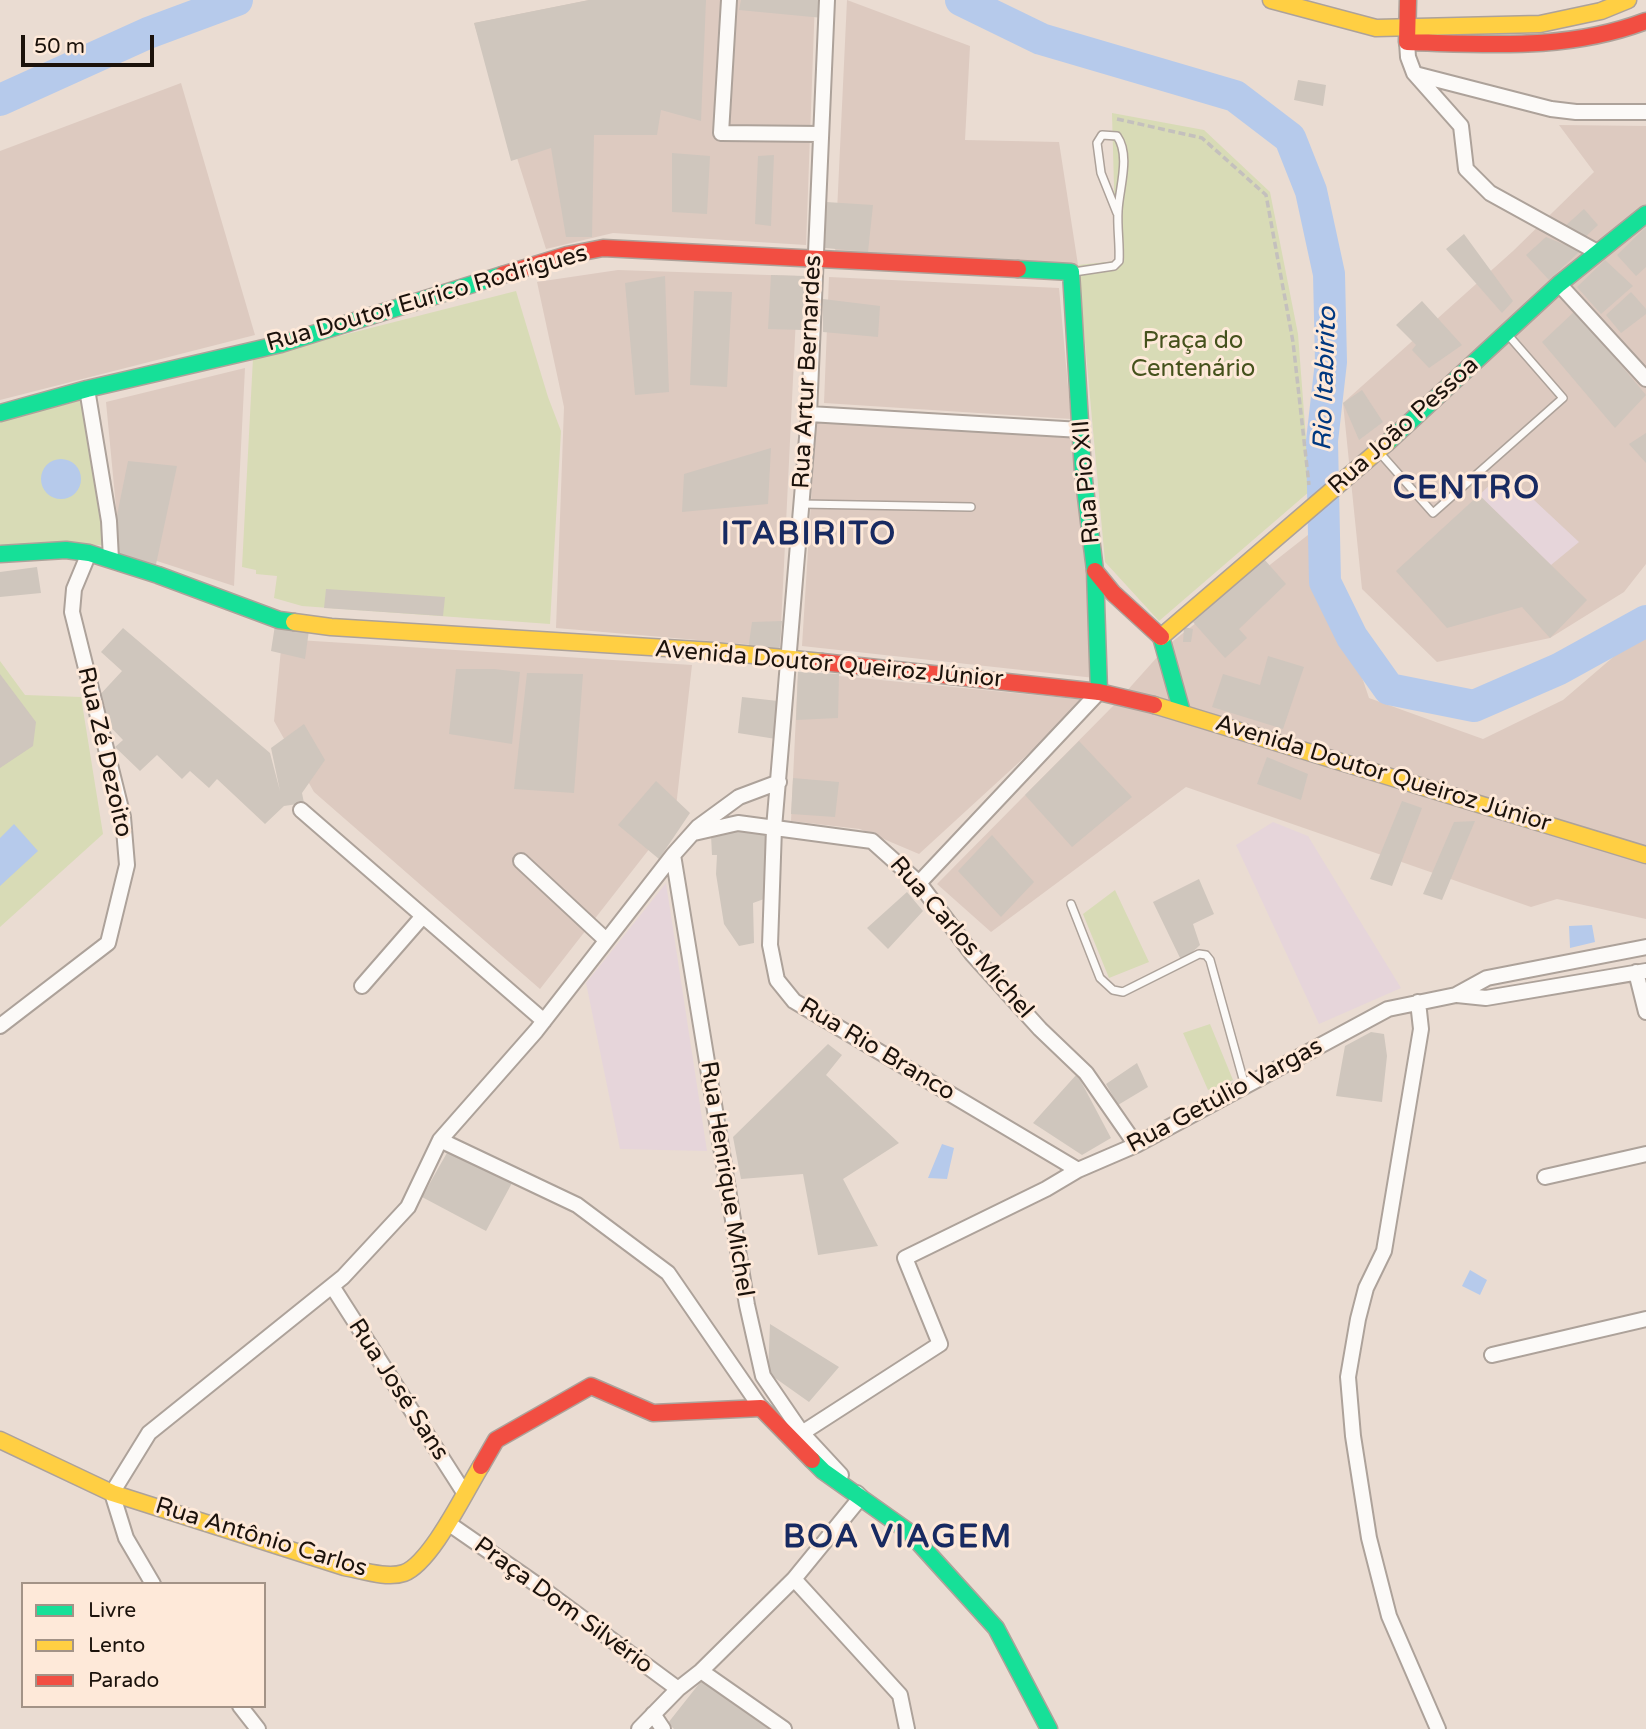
<!DOCTYPE html>
<meta charset="utf-8">
<style>
body{margin:0}
#map{position:relative;width:1646px;height:1729px;overflow:hidden;background:#eadcd2;font-family:"Varela Round",sans-serif}
canvas{display:block}
.legend{position:absolute;left:21px;top:1582px;width:245px;height:126px;box-sizing:border-box;background:#fee9d9;border:2px solid #a39387;margin:0;padding:9px 12px;list-style:none;font-size:21px;color:#1b120b}
.legend li{display:flex;align-items:center;gap:14px;height:35px}
.legend b{width:35px;border:2px solid #a39387}
.scale{position:absolute;left:21px;top:35px;width:133px;height:32px;box-sizing:border-box;border:4px solid #1b120b;border-top:0;padding-left:9px;font-size:21px;line-height:24px;white-space:nowrap;color:#1b120b;-webkit-text-stroke:5px #fee9d9;paint-order:stroke}
</style>
<div id="map">
<canvas width="1646" height="1729"></canvas>
<ul class="legend">
<li><b style="height:9px;background:#16e098"></b>Livre</li>
<li><b style="height:9px;background:#ffcf43"></b>Lento</li>
<li><b style="height:9px;background:#f24e42"></b>Parado</li>
</ul>
<div class="scale">50 m</div>
</div>
<script>
const c = document.querySelector('canvas').getContext('2d');
c.lineJoin = 'round';
function fill(path, color) {
  c.fillStyle = color;
  c.fill(path, 'evenodd');
}
function stroke(path, color, width, dash) {
  c.strokeStyle = color;
  c.lineWidth = width;
  c.lineCap = dash ? 'butt' : 'round';
  c.setLineDash(dash || []);
  c.stroke(path);
}
function label(font, color, halo, rows, align = 'center') {
  c.font = font + ' "Varela Round",sans-serif';
  c.lineWidth = 6;
  c.setLineDash([]);
  c.textBaseline = 'middle';
  c.strokeStyle = halo;
  c.fillStyle = color;
  for (const [text, x, y, turn = 0] of rows) {
    c.save();
    c.translate(x, y);
    c.rotate((+turn || 0) * Math.PI / 180);
    c.textAlign = isNaN(turn) ? turn : align;
    if (halo) c.strokeText(text, 0, 0);
    c.fillText(text, 0, 0);
    c.restore();
  }
}
const commercial = new Path2D(`
 M589 0H815L806 245 613 233 546 249 474 23Z
 M847 0 970 46 965 140 1059 142 1078 265 835 254Z
 M181 83 255 335 0 400V151Z
 M1559 125 1646 126V564L1624 592 1550 638 1437 662 1362 589 1343 403 1513 251 1594 172Z
 M618 270 798 276 780 647 556 628 564 407 537 282Z
 M829 277 1059 288 1071 419 824 403Z
 M245 368 234 586 120 549 106 402Z
 M816 422 1073 438 1095 678 802 646Z
 M1313 531 1369 698 1483 739 1563 700 1646 629V919L1557 899 1531 907 1186 787 991 932 937 884 1116 703 1168 645Z
 M282 639 692 665 675 816 540 989 314 792 274 721Z
 M798 672 1087 700 919 854 860 829 791 821Z`);
const education = new Path2D(`
 M1504 472 1579 542 1551 565 1479 495Z
 M1273 822 1308 836 1401 988 1319 1024 1236 845Z
 M666 883 707 1151 620 1149 586 983Z`);
const green = new Path2D(`
 M1112 113 1204 130 1270 192 1298 334 1310 491 1159 621 1105 562 1078 265 1116 261Z
 M516 291 548 397 561 431 550 624 302 606 274 598 277 576 256 574V570L242 567 253 358Z
 M87 399 107 545 0 547V421Z
 M0 661 25 695 81 697 103 834 0 927Z
 M1115 890 1149 962 1109 978 1083 914Z
 M1210 1024 1233 1080 1208 1090 1183 1033Z`);
const water = new Path2D(`
 M41 479a20 20 0 1 1 40 0a20 20 0 1 1-40 0Z
 M14 824 38 851 0 886V838Z
 M1592 925 1595 942 1570 948 1569 926Z
 M942 1144 954 1148 947 1179 928 1178Z
 M1470 1270 1487 1280 1480 1295 1462 1286Z`);
const river = new Path2D(`
 M961 0 1041 39 1235 96 1290 138 1311 191 1329 274 1331 362 1322 441 1325 582 1352 637 1389 689 1474 706 1559 669 1646 621
 M0 100 148 33 237 0`);
const building = new Path2D(`
 M589 0H706L701 121 661 110 657 135H594L592 237H566L551 148 511 161 474 23Z
 M741 0H823V18L739 10Z
 M1298 80 1326 85 1323 106 1294 100Z
 M672 153 710 156 707 214 672 212Z
 M774 155 771 226 755 224 758 156Z
 M826 202 873 205 868 252 825 248Z
 M1584 209 1598 225 1583 239 1563 228Z
 M1646 227V267L1636 276 1617 255Z
 M1464 234 1513 301 1502 313 1446 249Z
 M1546 237 1580 251 1549 280 1526 255Z
 M1605 260 1633 286 1601 314 1577 287Z
 M771 275 805 276 802 330 768 329Z
 M665 276 669 392 635 395 625 283Z
 M694 291 732 292 727 387 690 385Z
 M1631 292 1646 309V314L1621 333 1606 315Z
 M823 299 880 306 878 337 823 332Z
 M1422 301 1462 345 1429 368 1412 350 1416 345 1396 325Z
 M1575 311 1646 395 1615 428 1542 342Z
 M1362 390 1383 422 1359 440 1343 403Z
 M1646 433V463L1629 444Z
 M771 448 768 504 682 512 684 474Z
 M128 461 177 466 155 569 115 553 114 530Z
 M1479 495 1587 600 1550 638 1522 607 1447 628 1396 571Z
 M1264 559 1286 584 1239 629 1247 638 1225 658 1193 622Z
 M37 567 41 593 0 597V572Z
 M326 589 445 597 443 616 324 608Z
 M782 621 779 654 748 650 752 622Z
 M275 625 309 630 305 659 271 651Z
 M1184 627 1193 629 1191 642H1183Z
 M123 628 270 753 280 791 271 748 304 724 325 760 302 793 304 803 284 806 265 824 217 779 209 788 190 771 182 779 157 755 140 771 115 747 123 740 97 713 105 706 97 698 122 671 101 652Z
 M1268 656 1304 667 1283 729 1212 707 1223 674 1260 685Z
 M456 669H494L520 672 512 744 449 734Z
 M798 672 839 674 838 718 796 720Z
 M527 673 583 674 574 793 514 789Z
 M0 674 36 722 33 746 0 768Z
 M742 697 778 701 776 739 738 733Z
 M1079 741 1132 797 1072 847 1025 795Z
 M1267 757 1308 774 1301 800 1257 784Z
 M793 778 839 782 835 817 791 814Z
 M656 781 690 813 659 859 618 825Z
 M1402 801 1422 808 1392 886 1370 879Z
 M1475 821 1442 900 1423 894 1454 822Z
 M740 827 766 833 767 856H765L764 899 753 903 754 943 739 946 724 924 716 874 717 855H712L711 835Z
 M992 835 1034 882 1001 917 958 871Z
 M1199 879 1214 914 1193 924 1200 945 1182 962 1153 902Z
 M907 892 923 911 888 949 867 928Z
 M1371 1032 1384 1034 1387 1056 1382 1102 1336 1096 1345 1046Z
 M828 1044 842 1055 826 1075 899 1143 843 1179 878 1246 818 1255 803 1174 741 1179 733 1137Z
 M1137 1063 1148 1087 1118 1105 1106 1084Z
 M1077 1074 1111 1138 1082 1155 1033 1123Z
 M448 1151 512 1183 486 1231 422 1197Z
 M770 1324 839 1367 809 1402 768 1373Z
 M702 1680 774 1729H674L668 1723Z`);
const path = new Path2D(`
 M1117 119 1202 138 1266 195 1293 342 1309 485`);
const lane = new Path2D(`
 M1074 272 1114 266 1119 261C1120 245 1117 228 1118 211 1119 188 1131 156 1117 136L1102 135 1097 143 1101 173 1117 213
 M1379 452 1433 513 1563 398 1509 336
 M801 504 971 507
 M1071 904 1100 978 1113 990 1123 992 1199 954 1206 955 1210 960 1245 1086`);
const street = new Path2D(`
 M729 0 721 133 821 134
 M827 0 809 414 774 828 770 945 777 980 794 1001 1078 1170
 M1407 42 1408 57 1414 73 1461 126 1466 169 1490 193 1597 252
 M1415 74 1551 109 1576 112H1646
 M1559 284 1646 379
 M87 389 109 521 111 559
 M809 414 1081 430
 M779 782 739 797 698 827 673 855 747 1305 763 1376 802 1433 841 1475
 M301 810 544 1021
 M694 833 738 823 872 841 919 883 973 955 1040 1029 1086 1073 1136 1145
 M521 861 606 940
 M919 883 1099 692
 M1636 972 1646 1012
 M362 986 423 916
 M1457 995 1486 998 1646 971
 M1418 1002 1421 1029 1384 1251 1366 1288 1358 1319 1348 1377 1353 1436 1369 1538 1389 1616 1438 1729
 M0 1026 108 943 127 865 123 817 72 612 74 589 89 553
 M440 1140 577 1205 668 1273 761 1408
 M1545 1177 1646 1154
 M332 1286 465 1494
 M1492 1355 1646 1319
 M802 1433 940 1344 905 1258 1046 1189 1078 1170 1136 1145 1388 1009 1456 995 1487 978 1646 947
 M448 1523 536 1584 678 1689
 M794 1579 900 1695 907 1729
 M153 1584 126 1538 112 1493 149 1433 343 1277 408 1207 440 1140 536 1031 673 855
 M701 1671 784 1729
 M240 1706 258 1729
 M653 1714 663 1729
 M639 1729 678 1689 701 1671 794 1579 861 1497 857 1493`);
const fast = new Path2D(`
 M1018 269 1071 272 1083 472 1095 571 1099 692
 M0 413 87 389 281 344 502 275
 M1387 443 1559 284 1646 214
 M0 554 66 550 89 553 158 575 279 620 294 622
 M1161 637 1182 712
 M812 1460 823 1471 909 1532 996 1628 1049 1729`);
const slow = new Path2D(`
 M1271 0 1376 28 1540 24 1601 11 1628 0
 M294 622 331 627 714 651 822 662
 M1161 637 1387 443
 M1154 705 1646 855
 M0 1440 112 1493 344 1567C361 1570 387 1579 404 1573 431 1563 465 1492 481 1466`);
const jam = new Path2D(`
 M1408 0 1407 42C1490 44 1567 51 1646 21
 M502 275 567 255 603 248 1018 269
 M1095 571 1113 593 1161 637
 M822 662 1099 692 1154 705
 M481 1466 496 1440 591 1386 653 1413 761 1408 812 1460`);
const streetNames = [
 ["Rua Doutor Eurico Rodrigues",427,299,-16],
 ["Rua Artur Bernardes",808,372,-87],
 ["Rua João Pessoa",1404,426,-42],
 ["Rua Pio XII",1087,482,-95],
 ["Avenida Doutor Queiroz Júnior",829,665,5],
 ["Rua Zé Dezoito",104,752,77],
 ["Avenida Doutor Queiroz Júnior",1383,774,17],
 ["Rua Carlos Michel",961,938,49],
 ["Rua Rio Branco",877,1050,31],
 ["Rua Getúlio Vargas",1225,1096,-28],
 ["Rua Henrique Michel",726,1179,81],
 ["Rua José Sans",398,1390,57],
 ["Rua Antônio Carlos",261,1538,17],
 ["Praça Dom Silvério",563,1606,36]
];
const parkNames = [
 ["Praça do",1193,342],
 ["Centenário",1193,370]
];
const waterNames = [
 ["Rio Itabirito",1326,379,-88]
];
const districtNames = [
 ["CENTRO",1467,490],
 ["ITABIRITO",809,536],
 ["BOA VIAGEM",898,1539]
];
fill(commercial, '#ddcac0');
fill(education, '#e6d5da');
fill(green, '#d8dbb6');
fill(water, '#b6caeb');
stroke(river, '#b6caeb', 32);
fill(building, '#cfc6bd');
stroke(lane, '#ada29a', 10);
stroke(street, '#ada29a', 18);
stroke(fast, '#ada29a', 19);
stroke(slow, '#ada29a', 19);
stroke(jam, '#ada29a', 19);
stroke(path, '#c4c0bd', 3.5, [7, 3.5]);
stroke(lane, '#fcfaf8', 7);
stroke(street, '#fcfaf8', 14);
stroke(fast, '#16e098', 16);
stroke(slow, '#ffcf43', 16);
stroke(jam, '#f24e42', 16);
label('24px', '#1b120b', '#fee9d9', streetNames);
label('24px', '#45521c', '#fee9d9', parkNames);
label('italic 26px', '#003880', '#fee9d9', waterNames);
c.letterSpacing = '2px';
label('bold 32px', '#182a61', '#fee9d9', districtNames);
c.letterSpacing = '0px';
</script>
